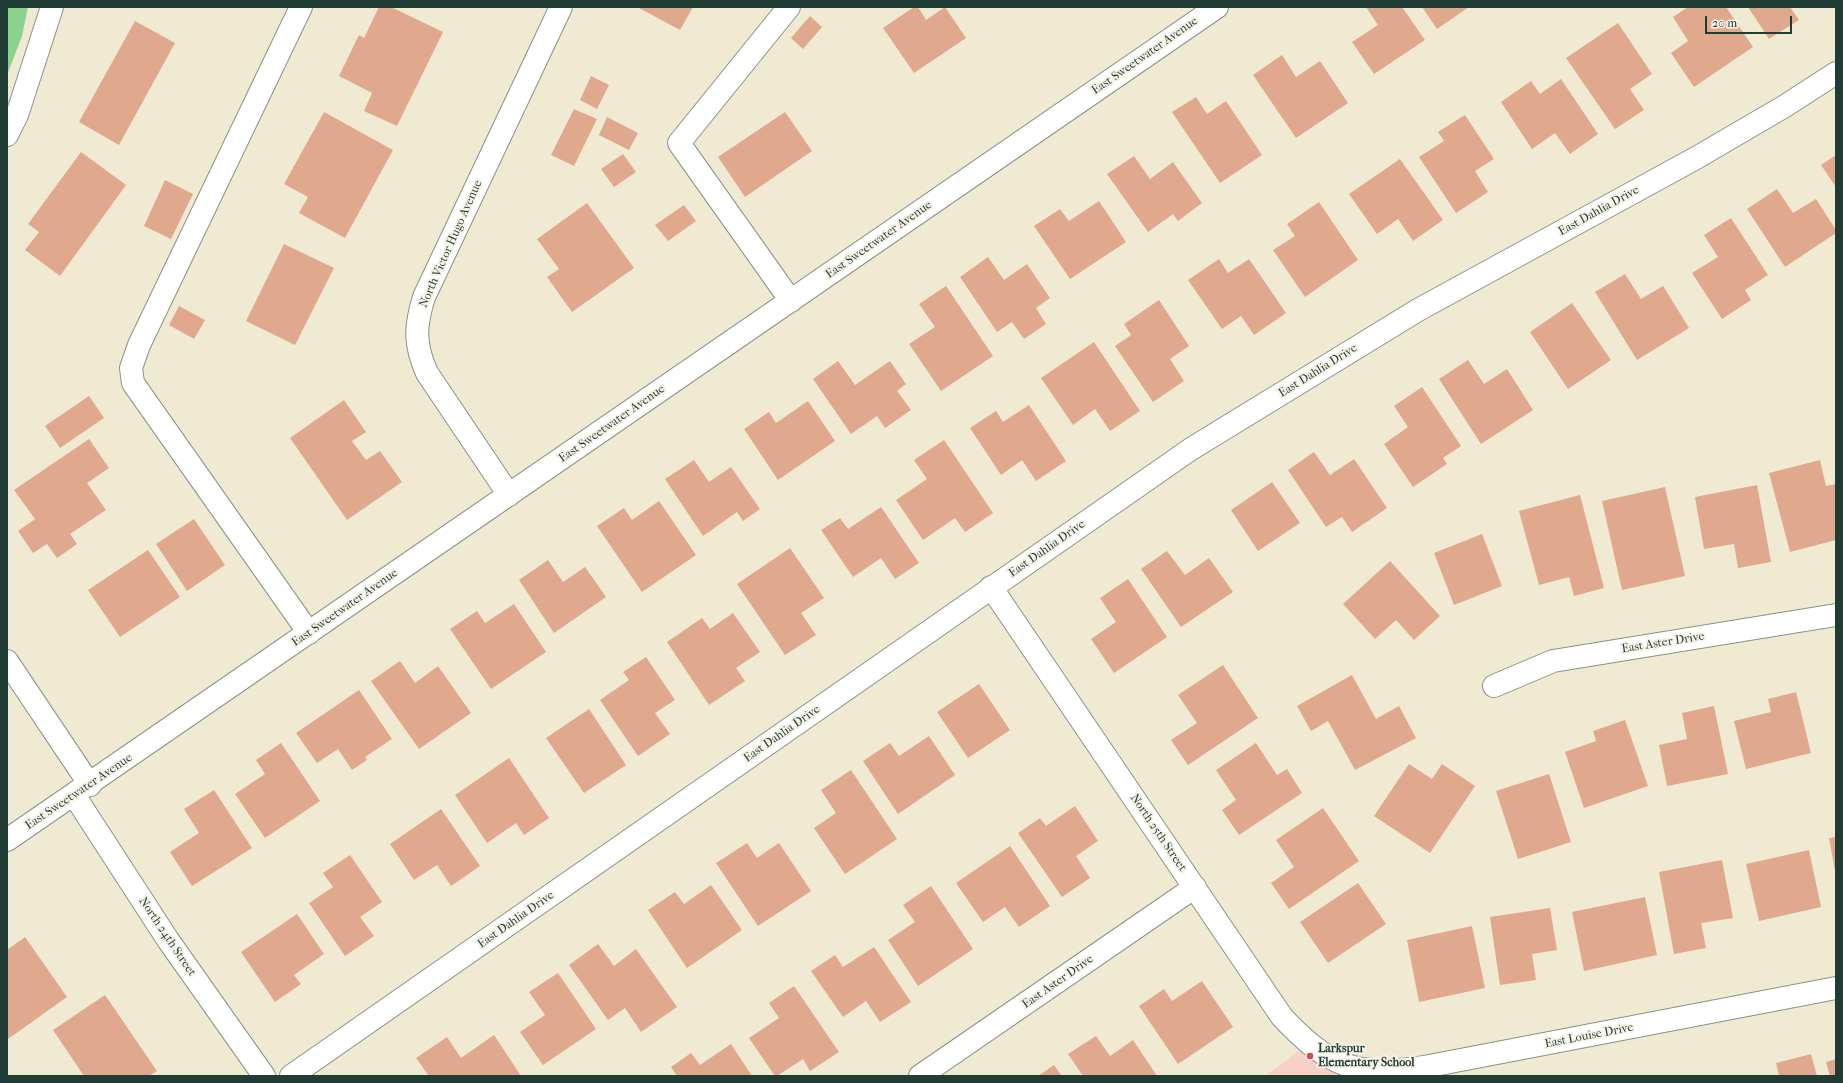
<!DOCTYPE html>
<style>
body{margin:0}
#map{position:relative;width:1843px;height:1083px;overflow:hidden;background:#f0ead3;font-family:"IM FELL French Canon",serif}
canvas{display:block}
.frame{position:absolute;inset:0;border:8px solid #1f3d34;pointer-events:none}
.scale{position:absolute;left:1705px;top:16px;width:87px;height:18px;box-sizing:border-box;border:2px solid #1f3d34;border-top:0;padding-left:5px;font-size:12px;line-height:14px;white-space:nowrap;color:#1f3d34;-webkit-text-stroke:3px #f7f3e8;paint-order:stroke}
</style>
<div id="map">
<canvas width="1843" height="1083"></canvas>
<div class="frame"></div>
<div class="scale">20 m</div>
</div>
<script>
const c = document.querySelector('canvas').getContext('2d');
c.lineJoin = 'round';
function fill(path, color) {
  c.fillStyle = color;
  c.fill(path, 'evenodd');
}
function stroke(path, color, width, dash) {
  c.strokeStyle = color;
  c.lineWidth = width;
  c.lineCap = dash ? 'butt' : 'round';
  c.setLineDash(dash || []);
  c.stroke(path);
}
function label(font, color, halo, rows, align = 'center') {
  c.font = font + ' "IM FELL French Canon",serif';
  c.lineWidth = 4;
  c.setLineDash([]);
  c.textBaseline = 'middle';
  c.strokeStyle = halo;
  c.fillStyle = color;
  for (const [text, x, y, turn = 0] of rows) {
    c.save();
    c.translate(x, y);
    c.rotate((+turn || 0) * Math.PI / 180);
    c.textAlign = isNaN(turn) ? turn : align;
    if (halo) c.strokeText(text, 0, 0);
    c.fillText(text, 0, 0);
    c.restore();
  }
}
const built = new Path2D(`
 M1309 1043 1359 1076H1265Z`);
const green = new Path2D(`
 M7 7H28L22 36 7 75Z`);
const building = new Path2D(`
 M379 7H391L443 32 397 126 364 111 372 93 339 76 359 35 364 38Z
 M640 7H693L680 30 639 8Z
 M914 7H918L926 20 945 7 966 38 914 73 883 28Z
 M1366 7H1402L1425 40 1374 74 1352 42 1378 25Z
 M1422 7H1469L1437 29Z
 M1688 7H1726L1753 47 1694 87 1671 53 1688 41 1673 17Z
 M1748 7H1790L1799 20 1769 39Z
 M810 16 822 27 803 49 791 38Z
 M135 21 175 43 119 145 79 122Z
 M1618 23 1652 74 1630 89 1644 110 1615 129 1566 58Z
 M1282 55 1296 77 1320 61 1348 103 1296 138 1253 75Z
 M591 76 609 85 597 109 580 100Z
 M1561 79 1598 134 1570 154 1555 133 1532 149 1501 102 1531 81 1540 94Z
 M1196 97 1207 114 1226 101 1262 155 1220 183 1172 112Z
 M574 109 597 119 574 166 551 155Z
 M324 112 393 150 345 238 299 213 308 197 284 184Z
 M785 112 812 151 745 197 718 157Z
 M1465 115 1494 159 1475 171 1488 192 1456 213 1419 157 1444 141 1438 132Z
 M607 117 638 133 629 150 599 135Z
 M81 152 126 185 60 276 25 250 39 232 28 224Z
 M623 154 636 172 614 187 601 169Z
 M1836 155V187L1821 165Z
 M1134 156 1150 179 1173 162 1202 203 1178 221 1173 214 1148 232 1107 174Z
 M1400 159 1443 220 1413 241 1398 219 1377 234 1349 194Z
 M165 180 193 194 171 239 144 226Z
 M1777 189 1793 213 1816 199 1836 230V233L1785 267 1747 209Z
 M1099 201 1126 242 1070 279 1034 226 1060 209 1069 221Z
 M1319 202 1358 260 1305 297 1273 250 1295 236 1287 224Z
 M587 203 634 268 572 312 547 277 559 269 537 239Z
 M684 205 696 221 668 241 655 225Z
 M1731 218 1768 275 1745 290 1751 300 1722 319 1692 273 1718 257 1704 235Z
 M284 244 334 268 295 345 246 321Z
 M988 257 1004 280 1027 264 1050 298 1036 308 1046 324 1024 339 1012 322 997 332 960 277Z
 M1219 259 1228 273 1249 259 1286 313 1254 335 1241 316 1222 329 1188 280Z
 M1625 274 1641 299 1663 286 1689 328 1637 360 1595 292Z
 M946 286 993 356 941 391 909 344 935 327 919 304Z
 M1159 300 1189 346 1170 359 1184 381 1153 402 1115 346 1131 335 1124 324Z
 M1572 303 1611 360 1568 389 1530 332Z
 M179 306 205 320 194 339 169 325Z
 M1094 342 1140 411 1110 431 1095 409 1073 425 1041 378Z
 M1468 360 1484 384 1507 369 1533 410 1481 444 1439 379Z
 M838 361 855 385 890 361 906 384 897 391 911 410 885 428 877 416 851 434 813 379Z
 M1422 387 1461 446 1443 458 1447 464 1413 487 1384 444 1408 427 1394 406Z
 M89 396 104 418 60 448 45 426Z
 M344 400 366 432 352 441 366 460 380 451 402 482 347 520 290 438Z
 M808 401 835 441 778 480 744 429 769 412 776 423Z
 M1029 405 1066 461 1036 481 1022 460 1001 475 970 428 996 411 1003 422Z
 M89 439 109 468 87 483 106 510 70 534 77 544 57 558 47 544 33 553 18 531 35 519 14 490Z
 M944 440 993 513 965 532 955 518 923 540 896 500 927 479 914 460Z
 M1314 452 1330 475 1354 459 1387 508 1352 532 1342 517 1326 527 1288 470Z
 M694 460 709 482 731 467 760 509 743 521 737 512 703 536 665 479Z
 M1820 460 1826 486 1836 484V540L1790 552 1769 473Z
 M1272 482 1300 523 1258 551 1231 510Z
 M1757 485 1771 562 1738 568 1734 544 1704 549 1695 497Z
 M1665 487 1685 576 1622 590 1602 501Z
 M1580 495 1604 588 1574 596 1569 577 1539 585 1519 511Z
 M659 501 696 555 642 592 597 526 624 508 632 520Z
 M881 507 919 563 895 579 881 558 853 577 821 530 840 518 848 529Z
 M194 519 225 565 187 591 156 544Z
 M1482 534 1502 586 1454 605 1434 553Z
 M790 548 824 598 801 613 816 635 785 655 737 584Z
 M148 550 180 597 120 637 88 590Z
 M1167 551 1185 575 1209 558 1233 592 1181 627 1141 569Z
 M548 560 563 582 585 567 606 597 554 633 519 580Z
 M1390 561 1440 616 1414 640 1396 620 1375 639 1343 604Z
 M1128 579 1167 637 1114 673 1091 639 1116 622 1100 598Z
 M514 604 546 652 491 689 450 629 477 611 485 623Z
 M733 613 760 652 736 668 745 681 709 705 667 642 702 618 710 629Z
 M646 657 675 700 655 713 670 734 638 756 600 700 629 680 623 672Z
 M400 661 415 683 438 666 471 713 419 749 371 681Z
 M1223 665 1258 718 1188 765 1171 740 1197 723 1178 695Z
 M1352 675 1376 719 1399 706 1416 738 1355 770 1328 721 1311 731 1297 706Z
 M979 684 1010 730 968 758 937 712Z
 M359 690 392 739 365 757 367 760 352 770 338 749 317 763 296 733Z
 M1796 692 1811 753 1746 769 1734 721 1771 712 1768 699Z
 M1714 706 1728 774 1667 786 1659 745 1687 739 1682 713Z
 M589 709 626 765 584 793 546 738Z
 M1625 720 1648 786 1584 808 1565 752 1596 741 1593 731Z
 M929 736 955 775 898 814 863 761 890 743 899 756Z
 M281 743 320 801 265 838 235 794 265 774 256 760Z
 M1256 743 1277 775 1287 769 1302 793 1239 835 1222 810 1236 800 1216 770Z
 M509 758 549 818 524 835 516 823 487 843 455 795Z
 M1409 764 1432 779 1442 764 1475 786 1430 853 1374 816Z
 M851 770 897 839 845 874 814 828 836 813 821 790Z
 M1549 774 1571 842 1518 859 1496 791Z
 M214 790 252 848 192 886 170 852 199 833 184 809Z
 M1075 806 1098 841 1076 856 1090 878 1062 897 1018 833 1040 818 1046 826Z
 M1323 808 1359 861 1289 909 1271 883 1294 867 1276 840Z
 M441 809 480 866 451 886 437 865 414 880 390 844Z
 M1836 837V871H1835L1829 838Z
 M747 843 757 858 779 843 811 891 758 926 716 863Z
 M1010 846 1050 906 1019 927 1005 907 983 922 956 883Z
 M1809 850 1821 907 1759 921 1746 864Z
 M350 855 382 902 360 917 374 936 345 956 309 903 333 887 323 873Z
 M1722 860 1733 918 1701 923 1706 948 1674 954 1659 872Z
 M1358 883 1386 924 1328 963 1300 922Z
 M711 885 742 930 687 968 648 910 675 892 684 904Z
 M931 886 973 949 918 986 888 940 915 922 903 905Z
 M1645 897 1657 955 1584 971 1572 912Z
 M1550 908 1557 950 1532 954 1536 980 1500 985 1490 917Z
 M297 914 324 954 294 975 301 984 275 1002 241 952Z
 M1472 926 1485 988 1419 1002 1407 940Z
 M25 937 67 997 8 1039 7 950Z
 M598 944 614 966 636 949 677 1007 641 1032 625 1008 608 1020 569 965Z
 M874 947 911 1002 880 1022 866 1001 843 1017 811 971 835 955 843 967Z
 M558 973 596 1029 543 1065 520 1032 545 1015 529 992Z
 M1202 981 1233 1027 1178 1064 1139 1006 1164 989 1172 1001Z
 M794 986 839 1052 810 1071 803 1059 777 1076H775L749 1038 779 1018 769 1003Z
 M105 995 157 1071 149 1076H84L53 1030Z
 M494 1035 521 1076H429L416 1058 447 1037 461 1058Z
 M1096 1036 1110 1056 1133 1040 1157 1076H1083L1068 1054Z
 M731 1044 752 1076H677L671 1067 691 1053 700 1065Z
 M1811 1054 1817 1076H1779L1776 1063Z
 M1836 1059V1076H1830L1826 1062Z
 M1054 1065 1062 1076H1038Z`);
const minor = new Path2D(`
 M301 7 139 345 131 368 133 383 309 633
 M789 7 679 143 791 301
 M7 135 17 115 52 7
 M509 495 427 373C414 344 415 326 424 297L561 7
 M991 587 1282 1017C1329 1067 1356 1077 1424 1067L1836 988
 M7 661 90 785
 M1494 686 1553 661 1836 615
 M74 795 168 940 264 1076
 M7 840 1217 7
 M291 1076 1191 449 1418 310 1696 158 1785 106 1836 73
 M920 1076 1195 887`);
const markers = [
 [1310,1056,4,"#d1495b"]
];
const streetNames = [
 ["East Sweetwater Avenue",1145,56,-35],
 ["East Dahlia Drive",1599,211,-29],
 ["East Sweetwater Avenue",879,240,-35],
 ["North Victor Hugo Avenue",451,244,-66],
 ["East Dahlia Drive",1318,371,-32],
 ["East Sweetwater Avenue",612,424,-35],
 ["East Dahlia Drive",1047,549,-35],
 ["East Sweetwater Avenue",345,608,-35],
 ["East Aster Drive",1663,643,-9],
 ["East Dahlia Drive",782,734,-35],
 ["East Sweetwater Avenue",79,792,-34],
 ["North 25th Street",1158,833,56],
 ["East Dahlia Drive",516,920,-35],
 ["North 24th Street",167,937,56],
 ["East Aster Drive",1058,982,-35],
 ["East Louise Drive",1589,1036,-11]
];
const poiNames = [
 ["Larkspur",1318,1049],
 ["Elementary School",1318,1063]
];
fill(built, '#f7d1c6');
fill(green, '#8ad28e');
fill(building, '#e0a98d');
stroke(minor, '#889484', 24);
stroke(minor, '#fff', 22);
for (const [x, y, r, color] of markers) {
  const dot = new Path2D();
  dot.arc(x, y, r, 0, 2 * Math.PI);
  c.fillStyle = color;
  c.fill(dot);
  stroke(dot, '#f7f3e8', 1.5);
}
label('12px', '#1f3d34', '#f7f3e8', streetNames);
label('bold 12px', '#1f3d34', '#f7f3e8', poiNames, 'left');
</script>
